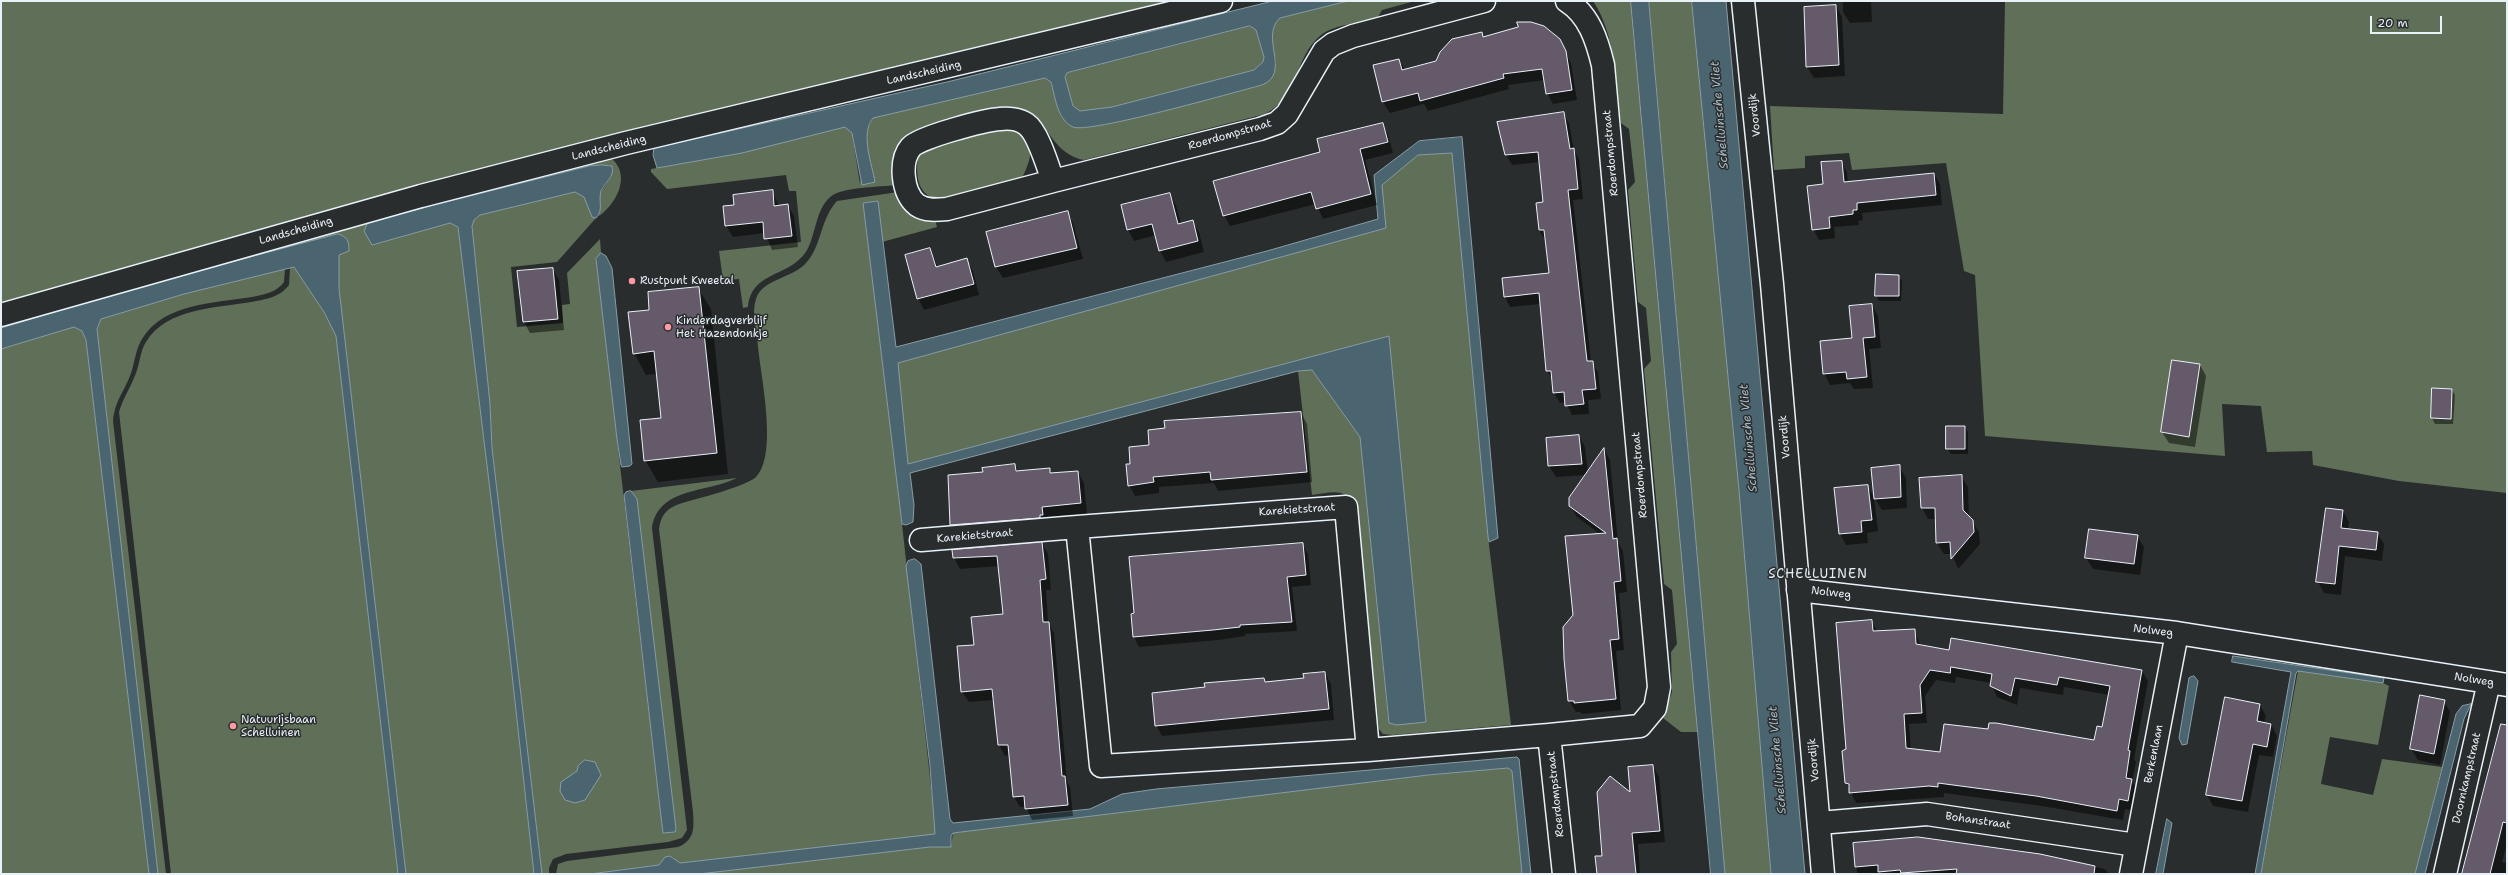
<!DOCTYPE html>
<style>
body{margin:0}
#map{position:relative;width:2508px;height:875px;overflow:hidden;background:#2a2d2e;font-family:"Shantell Sans",sans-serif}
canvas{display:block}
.frame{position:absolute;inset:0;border:2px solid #e8f1f8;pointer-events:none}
.scale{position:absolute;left:2370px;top:16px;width:72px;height:18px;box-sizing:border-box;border:2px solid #e8f1f8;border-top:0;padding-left:5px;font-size:12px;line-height:14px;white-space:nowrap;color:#e8f1f8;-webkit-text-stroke:3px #2a2d2e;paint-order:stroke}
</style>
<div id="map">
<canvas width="2508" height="875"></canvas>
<div class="frame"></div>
<div class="scale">20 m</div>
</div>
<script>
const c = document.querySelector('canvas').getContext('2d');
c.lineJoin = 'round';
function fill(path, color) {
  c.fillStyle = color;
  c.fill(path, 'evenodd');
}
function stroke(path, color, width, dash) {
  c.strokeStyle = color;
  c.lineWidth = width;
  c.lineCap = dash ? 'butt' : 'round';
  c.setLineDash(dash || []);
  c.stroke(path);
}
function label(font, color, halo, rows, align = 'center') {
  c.font = font + ' "Shantell Sans",sans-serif';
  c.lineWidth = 3;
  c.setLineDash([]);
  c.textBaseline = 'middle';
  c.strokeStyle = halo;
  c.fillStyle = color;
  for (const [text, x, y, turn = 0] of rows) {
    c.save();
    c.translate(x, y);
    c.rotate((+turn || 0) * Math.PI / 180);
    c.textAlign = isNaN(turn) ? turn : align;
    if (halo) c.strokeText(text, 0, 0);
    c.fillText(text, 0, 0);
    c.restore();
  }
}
const green = new Path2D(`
 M1 1H1192L1 308Z
 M1348 1H1415L1382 10 1377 19C1360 23 1335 24 1321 35 1293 58 1301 95 1265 114L1084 160C1041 150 1051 103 1003 108L914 133C892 145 890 162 896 185 880 187 847 187 833 195 817 205 816 231 809 246 794 279 752 268 748 307L743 308 739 279 723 280 719 251 801 242 796 191H789L786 175 667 189 651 172V169L742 153 841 126 848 128 852 133 860 184 867 129 873 118 1045 78 1051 82 1062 118 1083 128 1129 119 1262 85 1276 63C1273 47 1267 30 1280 18Z
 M1593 1H1631L1698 732H1681L1663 718 1672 692 1671 652 1677 644 1672 590 1664 584 1644 369 1651 361 1646 308 1638 302 1628 190 1635 182 1629 129 1621 123C1615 83 1616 35 1593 1Z
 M1649 1H1692L1739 490 1771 874H1725Z
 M2005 1H2507V493L2399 481 2313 465 2312 451 2267 452 2261 406 2222 404 2225 456 1985 436 1975 275 1964 271 1946 163 1852 170 1849 153 1805 156V168L1774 170 1770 106 2003 114Z
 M1250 26 1256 30 1264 57 1263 62 1254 70 1112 107 1080 111 1073 106 1065 77 1067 73Z
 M1004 128C1036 132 1035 151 1023 176 1004 183 954 201 935 198 916 194 916 171 918 157L933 144Z
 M1452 153 1488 537 1511 725 1393 735 1383 734 1379 729 1357 510C1346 487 1335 492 1312 495L1298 371 1312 370 1360 437 1388 716 1389 723 1426 722 1389 336 908 464 898 363 1385 228 1381 185 1418 155Z
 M608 156C632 171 619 202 599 216L600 193 611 177 610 165 589 166 375 220 372 245 450 223 458 227 508 638 534 874H406L339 288V255L301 244 285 248 283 240Z
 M575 192 585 197 592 217 596 218 557 262 511 267 517 327 563 323 562 305 570 304 567 273 600 239 601 253 596 259 659 800 663 833 675 832 676 829 637 499 631 491 737 478C707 493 658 487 652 528L687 830 682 838 668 842 566 854 553 859 549 868V874H542L492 448 490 404 472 226 474 220 480 215Z
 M898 192 920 218 935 220 937 227 882 242 878 201 863 203 902 524 936 832 933 835 680 863 676 862 673 857 659 865 590 874H556L558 864 567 861 678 847C695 840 694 828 693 812L659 529C661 515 666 509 679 504 695 499 745 487 756 477 778 455 761 377 758 347 757 333 751 313 756 299 762 279 793 278 806 263 822 246 820 219 837 201Z
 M294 267 324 312 336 335 398 874H171L119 412C123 398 131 387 136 373 140 363 140 351 146 342 166 308 217 308 251 302 266 299 279 298 289 285L290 268Z
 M285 269 284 282C276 293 265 294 252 297 215 303 164 303 142 339 136 349 135 360 132 370 126 390 115 399 113 421L166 874H158L97 330 101 319 184 294Z
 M74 327 82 331 86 340 149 874H1V349Z
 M2298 671 2383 683 2389 686 2378 745 2330 737 2321 784 2373 795 2382 759 2442 767 2415 874H2261Z
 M1508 768 1512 771 1522 874H699L930 847H951L953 833 1428 775Z`);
const water = new Path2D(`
 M1273 1H1348L1280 18C1259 37 1292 73 1262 85 1235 92 1089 134 1073 127 1057 120 1055 96 1051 82L1045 78 873 118C860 134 872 164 875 182L862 185 852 133 845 127 742 153 657 168 653 155 654 148 947 82ZM1250 26 1256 30 1264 57 1263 62 1254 70 1112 107 1080 111 1073 106 1065 77 1067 73Z
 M1631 1H1649V4L1725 874H1711Z
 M1692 1H1726L1805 874H1771L1739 490Z
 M1462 137 1498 538 1489 542 1488 537 1452 153 1418 155 1382 185 1386 228 898 363 908 464 1389 336 1426 722 1397 725 1389 723 1360 437 1312 370 1298 371 910 473 914 505 913 522 906 525 902 524 863 203 878 201 896 347 1267 251 1378 219 1374 175 1419 141Z
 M602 165 612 166C615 177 605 182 601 191 598 201 604 210 596 218L592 217 584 197 575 192 480 215 474 220 472 226 490 404 492 448 542 874H534L508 638 458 227 450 223 372 245 364 231 368 222 375 220 589 166Z
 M338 234C348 237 349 241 349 251L339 255V288L406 874H398L336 336 324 312 294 267 184 294 101 319 97 329 158 874H149L86 340 82 331 74 327 1 349V328L140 286Z
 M601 253 606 256 612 268 632 464 630 466 622 467 621 465 617 439 596 259Z
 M631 491 637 499 676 829 675 832 663 833 659 800 624 495 626 492Z
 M915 559 921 564 950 819 953 823 1090 809 1122 794 1156 789 1517 757 1519 759 1531 874H1522L1512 771 1508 768 1428 775 953 833 951 836V847H930L699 874H590L659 865 665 857 670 856 680 863 935 834 930 766 906 566 908 561Z
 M2233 656 2384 678 2383 683 2298 671 2296 673 2261 874H2255L2291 672 2232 662Z
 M2194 676 2198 681 2187 744 2182 745 2179 738 2189 678Z
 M2471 704 2464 719 2425 874H2415L2456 714 2462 706Z
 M585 760 595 762 601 775 585 800 575 803 565 800 560 791 561 782 577 771 578 766Z
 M2167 819 2172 823 2163 874H2156Z`);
const shadow = new Path2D(`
 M1843 1H1871L1872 22 1850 23 1843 12Z
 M1836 6 1842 17 1845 76 1814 78 1807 67Z
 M1531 23 1550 30 1559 40 1571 63 1577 100 1553 104 1547 93 1545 80 1508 85 1509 89 1428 111 1424 104 1390 113 1383 102 1374 66 1399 60 1405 70 1437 62 1481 33 1484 37Z
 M1563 113 1569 123 1574 150 1579 159 1583 199 1573 200 1591 362 1598 372 1601 399 1588 400 1589 414 1572 415 1566 402 1560 403 1554 393 1553 380 1547 371 1541 304 1510 307 1505 297 1550 274 1545 240 1539 230 1544 203 1540 162 1512 165 1506 155 1498 123Z
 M1382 124 1388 135 1393 153 1365 160 1377 205 1323 219 1316 204 1230 226 1224 215 1321 153Z
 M1841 162 1847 172 1848 183 1934 174 1940 184 1942 205 1862 213 1863 220 1858 221 1859 225 1834 227 1835 238 1819 240 1813 229 1824 185Z
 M772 191 779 206 788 205 794 216 798 247 772 250 765 233 733 237 726 226 724 207 735 206Z
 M1169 194 1176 205 1181 224 1192 221 1199 232 1204 252 1166 262 1160 251 1156 235 1134 241 1128 230Z
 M1067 212 1073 223 1083 259 1003 278 996 267Z
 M930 249 938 267 966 259 973 271 979 295 924 310 918 298Z
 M553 269 559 280 564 330 530 333 524 322Z
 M1898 276 1902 281 1901 301H1879L1876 295Z
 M698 288 711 309 728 474 658 482 645 460 662 419 657 374 646 375 634 353 650 311Z
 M1872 305 1878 316 1881 348 1869 349 1873 388 1854 389 1850 383 1830 385 1824 373 1854 339Z
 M2200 365 2206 376 2195 447 2169 443 2162 432Z
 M2433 389 2452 390 2455 395 2453 424H2435L2432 418Z
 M1301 413 1307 424 1312 482 1218 491 1214 483 1159 487V493L1135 496 1129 485 1131 465 1166 429Z
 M1965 427 1968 432V454H1951L1947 449Z
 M1579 436 1585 447 1588 473 1604 449 1610 460 1618 542 1623 551 1627 592 1619 593 1624 650 1616 651 1621 710 1582 714 1580 712H1576L1569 701 1564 628 1574 616 1600 534 1577 517 1570 506 1586 475 1556 477 1549 466 1547 439Z
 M1015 465 1019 472 1049 469 1052 474 1078 472 1084 483 1087 514 1048 518V525L957 536 951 525 984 473Z
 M1899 466 1906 478 1907 508 1882 510 1875 499 1872 469Z
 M1961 476 1968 487 1969 517 1979 532 1980 544 1958 569 1952 554H1944L1937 543 1936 519H1928L1922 508Z
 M1867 486 1874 497 1878 531 1867 533 1868 543 1846 545 1840 534 1835 489Z
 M2343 511 2349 522 2348 529 2377 533 2384 544 2382 561 2345 556 2341 595 2324 593 2318 582Z
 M2137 536 2144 547 2140 575 2093 569 2086 558Z
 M1042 543 1048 554 1051 590H1046L1048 622 1054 633 1067 782 1070 787 1073 816 1032 820 1026 807H1020L1014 797 1010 755 1005 756 999 745 994 700 969 702 962 692 975 646 1004 614 999 566 960 569 954 558 953 551Z
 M1302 544 1308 554 1311 585 1292 587 1297 631 1245 634V636L1219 640 1139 647 1134 637Z
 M1871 621 1878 632 1914 630 1921 646 1950 651 2142 671 2148 681 2134 759 2136 762 2132 781 2137 790 2134 811 2125 809 2123 820 2042 806 1944 793V797L1856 803 1846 782 1847 750ZM1956 677 1991 683 1997 697 2017 705 2020 688 2063 695 2064 687 2109 695 2103 728 2095 741 1941 753 1911 749 1909 724 1927 723 1925 696 1936 680 1955 683Z
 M1325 673 1331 684 1334 720 1162 736 1156 725 1206 688 1264 680 1266 683 1305 679Z
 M2444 701 2450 712 2440 765 2418 760 2411 749Z
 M2260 705 2266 716 2264 723 2271 724 2277 736 2273 757 2259 755 2248 812 2213 806 2207 795Z
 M2507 728V844L2502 862 2507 863V874H2463Z
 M1653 766 1659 777 1665 842 1638 844 1640 874H1598L1603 857 1632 794Z
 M1918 838 2019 850 2105 869 2109 874H1857L1855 844Z`);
const building = new Path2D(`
 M1836 5 1839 65 1806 67 1804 7Z
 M1517 22H1531L1544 26 1560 39 1566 51 1572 90 1546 94 1542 69 1503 74 1504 78 1420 101 1418 93 1382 102 1373 65 1399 59 1402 70 1436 61 1440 52 1452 39 1482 32 1483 37 1518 27Z
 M1564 112 1570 149 1574 148 1578 189 1568 190 1587 361H1593L1596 389 1582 390 1584 404 1565 406 1564 392 1553 393 1551 371H1546L1539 293 1504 297 1502 278 1549 273 1544 230H1539L1536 203 1543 202 1538 152 1505 155 1497 122Z
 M1383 123 1388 142 1360 149 1371 194 1316 209 1311 192 1223 216 1213 181 1320 152 1317 139Z
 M1842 161 1844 182 1934 173 1936 195 1857 203V210H1853V214L1829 217 1830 228 1812 230 1807 186 1823 184 1821 162Z
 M773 190 774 206 788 204 792 236 764 239 763 222 725 226 723 206 734 205 733 195Z
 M1170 193 1178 224 1193 220 1198 241 1159 251 1152 224 1127 230 1121 205Z
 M1068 211 1077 248 995 267 986 232Z
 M930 248 936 267 967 258 974 284 917 299 905 255Z
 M553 268 558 319 523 322 517 271Z
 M1876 274 1899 275V296H1875Z
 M699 287 717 453 644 461 640 420 661 418 654 351 633 354 628 312 649 310 648 292Z
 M1872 304 1875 337 1863 338 1867 377 1847 379 1846 372 1823 374 1820 341 1852 338 1849 306Z
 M2172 360 2200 364 2189 437 2161 432Z
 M2432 388 2452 389 2451 419 2431 418Z
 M1301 412 1307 472 1211 480 1210 472 1153 477 1154 482 1128 486 1126 464H1130L1129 447 1149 445 1148 430 1165 428 1164 421Z
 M1946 426H1965V449H1946Z
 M1579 435 1582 464 1548 466 1546 438Z
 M1604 448 1613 539 1617 538 1621 581 1614 582 1619 639 1610 640 1616 699 1574 703V701H1568L1564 659 1563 627 1573 615 1565 536 1606 533 1569 506V498Z
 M1015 464 1016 471 1050 468V473L1078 471 1081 503 1042 507 1043 515H1040V518L950 525 948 475 983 472 982 468Z
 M1900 465 1901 497 1874 499 1871 468Z
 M1962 475 1963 510 1973 520 1974 532 1951 559 1950 542 1936 543 1935 508H1921L1919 478Z
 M1868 485 1872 520 1861 521 1862 532 1839 534 1834 488Z
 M2326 508 2343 510 2341 528 2378 532 2376 550 2339 546 2335 584 2316 582Z
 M2089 529 2138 535 2134 564 2085 558Z
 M1042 542 1046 579 1040 580 1043 622H1049L1062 776H1065L1068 805 1025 809 1024 796 1013 797 1008 745H998L992 689 961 692 957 646 974 645 971 617 1003 614 997 556 953 558 952 550Z
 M1303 543 1306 575 1287 577 1292 622 1240 625V627L1213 630 1133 637 1131 614 1134 613 1129 557Z
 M1872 620 1873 631 1915 629 1916 644 1949 650 1951 638 2142 670 2128 750 2130 751 2126 778 2132 779 2128 801 2119 799 2117 811 2036 796 1938 783V787L1929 786 1849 793V784L1845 783 1842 751 1846 749 1836 623ZM1951 667 1992 674 1990 686 2011 696 2015 678 2057 685 2059 677 2110 686 2102 727 2097 726 2094 740 1996 723H1989L1988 729 1944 724 1940 752 1906 748 1904 714 1922 713 1920 685 1930 670 1950 673Z
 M1325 672 1329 709 1155 726 1152 693 1205 687 1204 683 1264 678 1265 682 1304 678 1303 674Z
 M2420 695 2445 700 2434 754 2410 749Z
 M2225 697 2260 704 2257 721 2271 724 2267 747 2253 744 2242 801 2206 795Z
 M2501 724 2507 725V823L2503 822 2490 874H2462Z
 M1653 765 1660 831 1632 833 1636 874H1597L1595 856H1602L1597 792 1610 776 1630 792 1628 767Z
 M1918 837 2040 854 2095 866 2094 874H1956L1957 869 1901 873 1900 870 1878 872V865L1855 867 1853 843Z`);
const street = new Path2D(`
 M1053 181 947 209C937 210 926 211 917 205 902 193 899 161 911 147 920 137 985 120 1000 119 1008 118 1019 119 1026 124 1038 132 1048 167 1053 181L1260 129 1277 123 1287 114 1324 51 1333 44 1353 36 1484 1
 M1 315 421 196 626 143 1221 1
 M921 540 1077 527
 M1798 590 2177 633 2507 685
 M1368 750 1101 766 1077 527 1346 507 1368 750 1549 735
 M1819 823 1927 814 2136 845
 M1564 874 1549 735 1640 726 1655 708 1659 687 1603 65C1597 40 1589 15 1567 1
 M2131 874 2177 633
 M2445 874 2489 682`);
const secondary = new Path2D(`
 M1743 1 1772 284 1823 874`);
const markers = [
 [632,281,4,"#ff9aa2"],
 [668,327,4,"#ff9aa2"],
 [233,726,4,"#ff9aa2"]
];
const streetNames = [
 ["Landscheiding",924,73,-13],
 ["Voordijk",1755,115,-96],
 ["Roerdompstraat",1230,135,-16],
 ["Landscheiding",609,148,-14],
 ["Roerdompstraat",1611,153,-95],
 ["Landscheiding",296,231,-16],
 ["Voordijk",1785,437,-95],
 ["Roerdompstraat",1640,475,-95],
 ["Karekietstraat",1297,510,-4],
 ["Karekietstraat",975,536,-5],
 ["Nolweg",1831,593,7],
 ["Nolweg",2153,631,7],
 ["Nolweg",2474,680,9],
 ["Berkenlaan",2154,754,-79],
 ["Voordijk",1814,760,-95],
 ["Doornkampstraat",2467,778,-77],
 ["Roerdompstraat",1556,794,-96],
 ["Bohanstraat",1978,821,8]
];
const poiNames = [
 ["Rustpunt Kweetal",640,281],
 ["Kinderdagverblijf",676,321],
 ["Het Hazendonkje",676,334],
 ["Natuurijsbaan",241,720],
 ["Schelluinen",241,733]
];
const waterNames = [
 ["Schelluinsche Vliet",1720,115,-95],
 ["Schelluinsche Vliet",1749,438,-95],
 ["Schelluinsche Vliet",1778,760,-95]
];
const quarterNames = [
 ["SCHELLUINEN",1818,575]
];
fill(green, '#606f57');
fill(water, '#4a656f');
stroke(water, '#899da6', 1);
fill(shadow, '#0007');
fill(building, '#655a69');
stroke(building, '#e8f1f8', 1);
stroke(street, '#e8f1f8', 25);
stroke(secondary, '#e8f1f8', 25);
stroke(street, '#2a2d2e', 22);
stroke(secondary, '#2a2d2e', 22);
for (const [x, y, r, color] of markers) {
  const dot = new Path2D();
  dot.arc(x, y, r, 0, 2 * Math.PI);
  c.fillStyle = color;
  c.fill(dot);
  stroke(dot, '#2a2d2e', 1.5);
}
label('11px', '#e8f1f8', '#2a2d2e', streetNames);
label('11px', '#e8f1f8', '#2a2d2e', poiNames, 'left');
label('italic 12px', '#a9b9c1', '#2a2d2e', waterNames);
c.letterSpacing = '1px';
label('13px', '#e8f1f8', '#2a2d2e', quarterNames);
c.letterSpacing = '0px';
</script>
